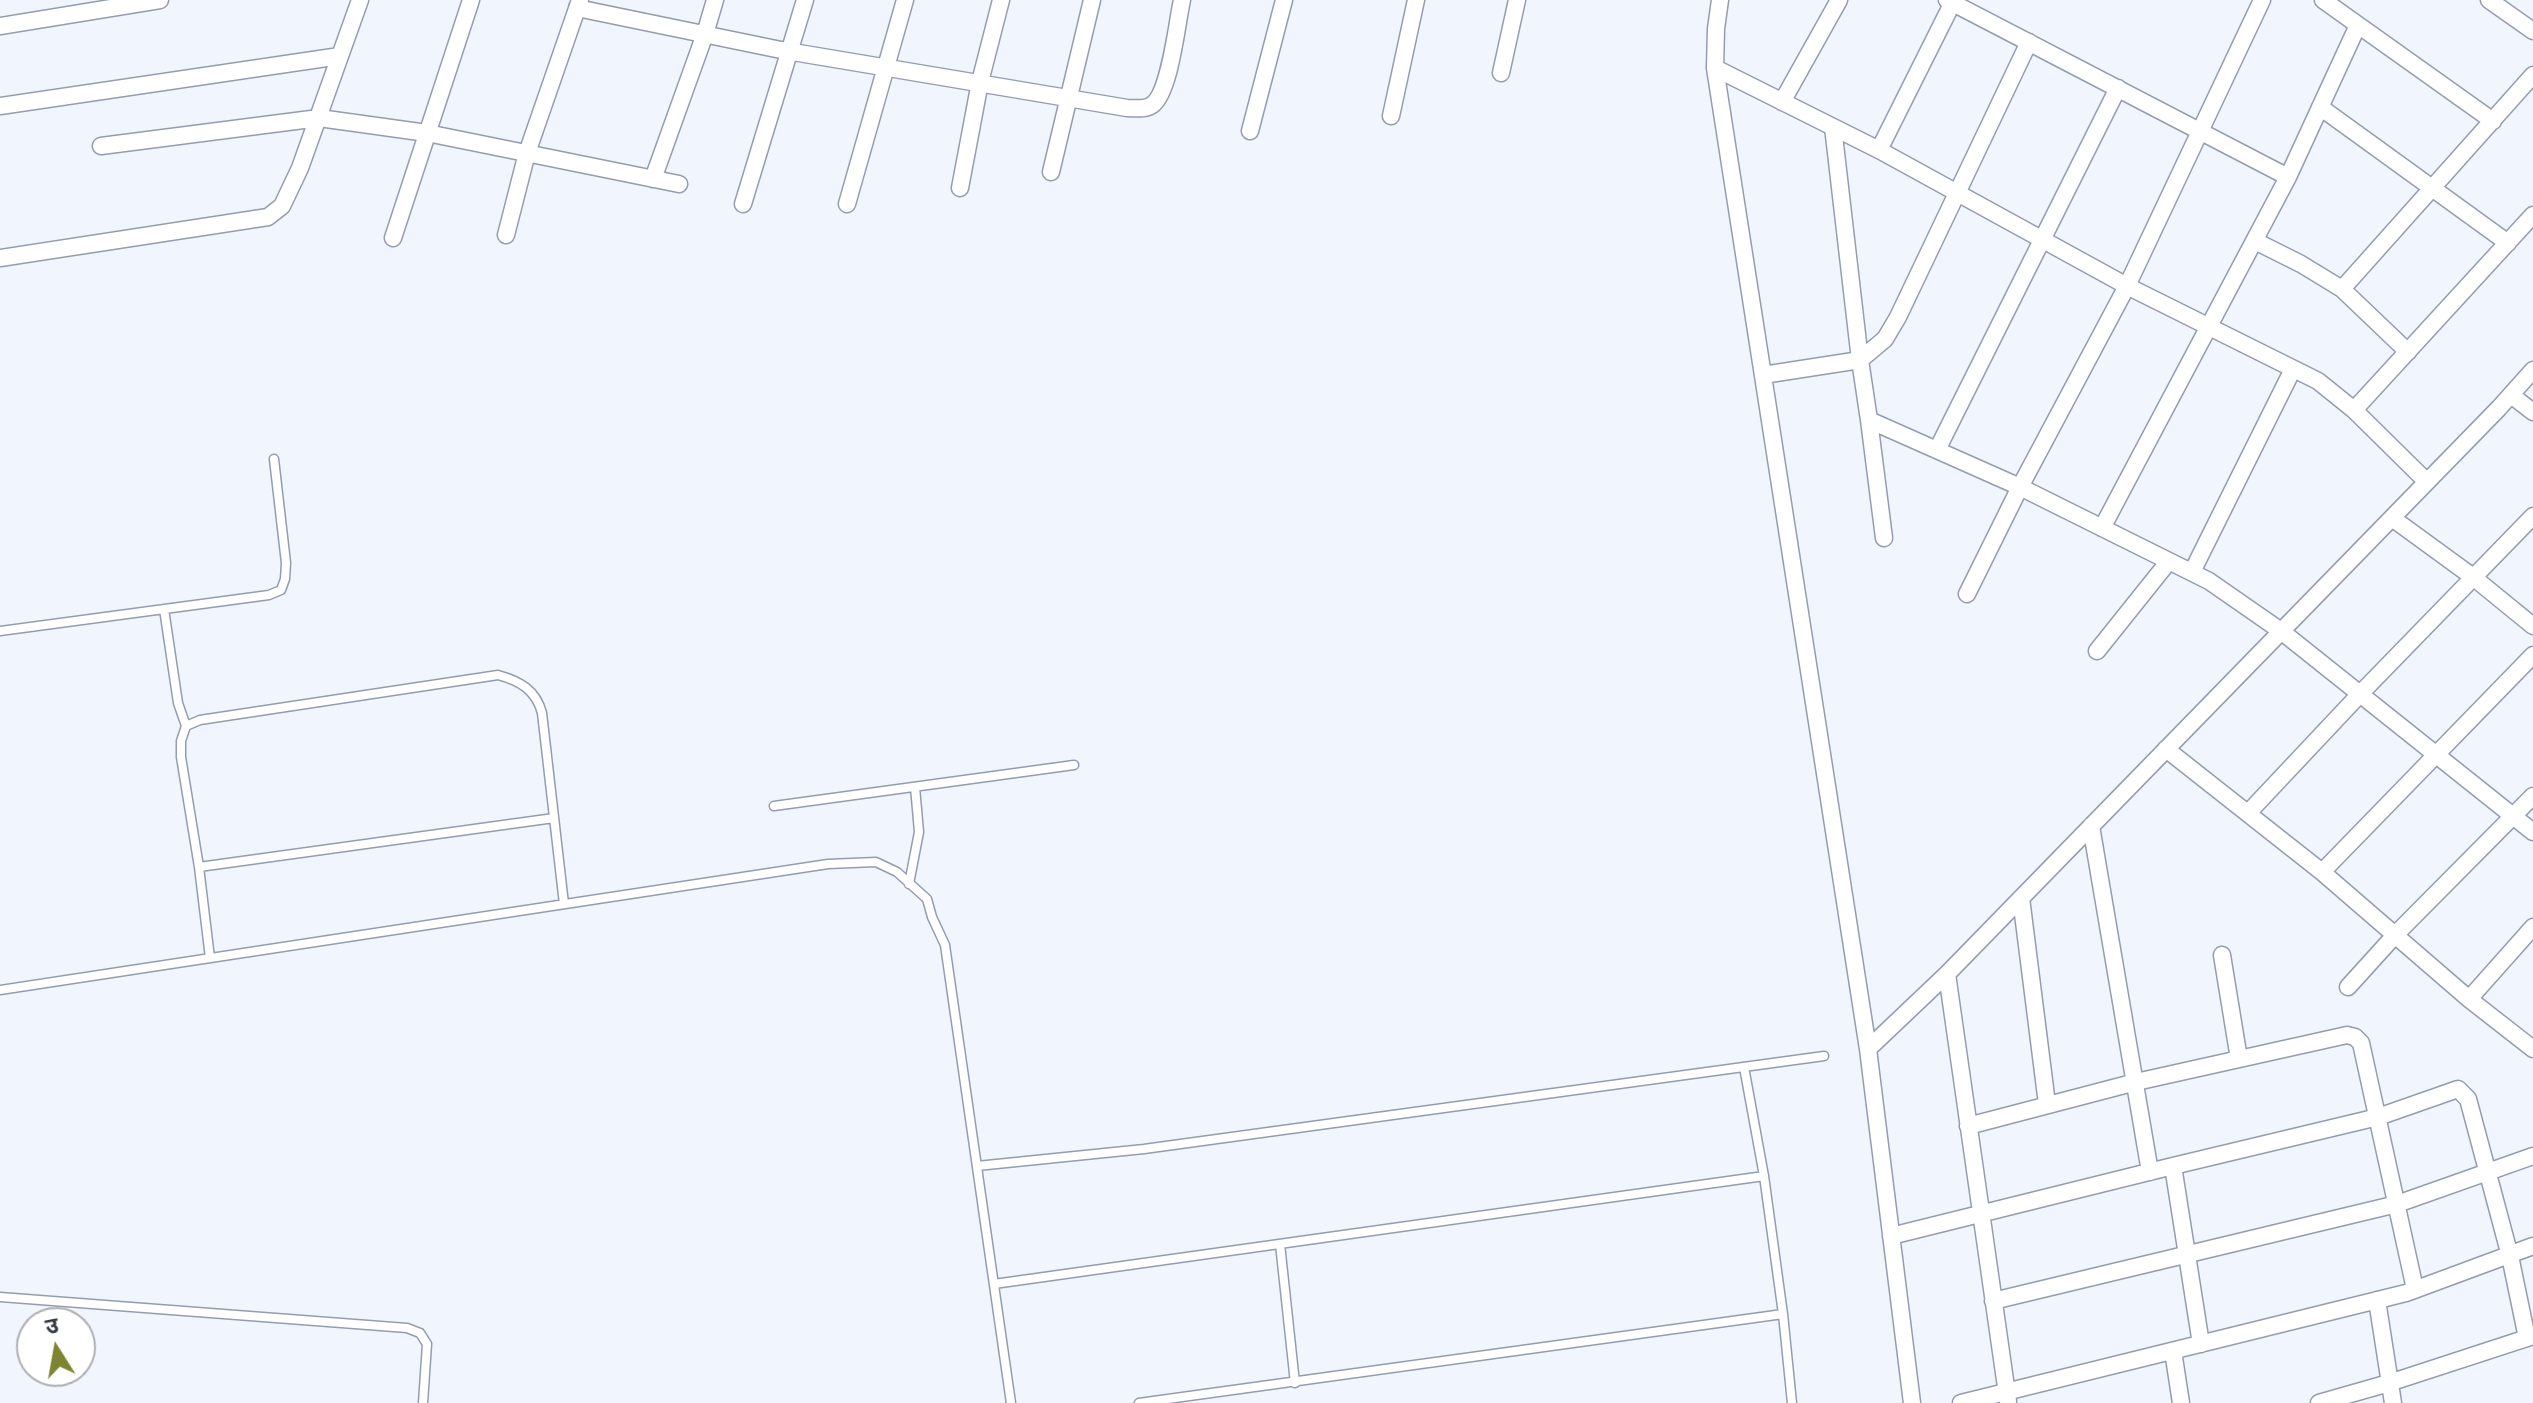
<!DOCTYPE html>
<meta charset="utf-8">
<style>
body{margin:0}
#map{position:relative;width:2533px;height:1403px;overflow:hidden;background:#f1f5fd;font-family:"Space Grotesk","Noto Sans Devanagari",sans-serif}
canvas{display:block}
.north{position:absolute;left:16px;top:1307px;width:80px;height:80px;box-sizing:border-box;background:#fff;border:2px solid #aeafb3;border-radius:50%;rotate:349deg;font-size:22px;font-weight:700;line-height:32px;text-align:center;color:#343840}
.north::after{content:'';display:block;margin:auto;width:28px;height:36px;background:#7e8531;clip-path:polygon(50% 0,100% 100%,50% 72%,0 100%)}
</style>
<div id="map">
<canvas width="2533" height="1403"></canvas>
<div class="north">उ</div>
</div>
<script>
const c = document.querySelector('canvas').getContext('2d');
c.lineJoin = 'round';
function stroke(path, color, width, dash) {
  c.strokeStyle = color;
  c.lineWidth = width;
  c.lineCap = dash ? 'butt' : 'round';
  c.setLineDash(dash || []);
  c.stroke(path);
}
const service = new Path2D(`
 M164 609 178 703 186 726
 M0 631 269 595 281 590 285 579 286 563 274 459
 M774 806 1074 765
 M199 867 554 818
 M909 884 919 832 915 787
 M210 958 199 867 181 757V741L186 726 200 720 498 675C520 681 536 690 542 713L564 904
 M0 990 828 864 876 862 897 872 927 899 932 917 945 945 1011 1403
 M1744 1067 1764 1176
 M977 1166 1144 1149 1824 1056
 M1280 1244 1295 1383
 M994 1284 1764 1176 1783 1314 1139 1403
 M0 1297 407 1328 420 1333 427 1344 423 1403
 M1783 1314 1792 1403`);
const minor = new Path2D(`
 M1720 0 1716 29 1715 68 1868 1049 1912 1403
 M1947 0 2288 177
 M2323 0 2493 121
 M2489 0 2533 31
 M577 8 781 50 1127 108C1136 108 1145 110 1152 105 1170 93 1177 22 1182 0
 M0 26 160 0
 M1715 68 1879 150 2127 286 2318 381 2354 410 2427 482
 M1501 73 1517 0
 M1782 102 1839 0
 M0 106 340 56
 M2320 107 2508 243
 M1391 116 1416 0
 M1833 127 1860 360 1885 339 1898 317 2029 42
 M1250 131 1284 0
 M101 146 319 118 427 133 679 184
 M1879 150 1954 0
 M1051 172 1092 0
 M653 179 705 34 715 0
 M960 188 980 82 1001 0
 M743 204 805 0
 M847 204 905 0
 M506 235 527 153 580 0
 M393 238 471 0
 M2255 241 2301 264 2342 289 2408 352
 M0 258 268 217 282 206 300 168 360 0
 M2342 289 2533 75
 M1763 375 1860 360 1869 420 2020 487 2209 581 2281 631 2533 832
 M2511 395 2533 412
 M2354 410 2533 215
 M1869 420 1884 538
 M1937 450 2118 88
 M2392 518 2473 577 2533 626
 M2102 528 2288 177 2358 25
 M2192 572 2293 369
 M1967 594 2020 487 2127 286 2262 0
 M2097 651 2169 561
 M2166 749 2322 872 2469 999 2533 1049
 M2248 813 2360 694 2533 516
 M2091 826 2150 1172
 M2322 872 2533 655
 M2021 898 2047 1104
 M2222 955 2239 1059
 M1947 974 2008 1401
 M2348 987 2396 934 2533 796
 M2469 999 2533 927
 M1868 1049 1947 974 2499 408 2533 370
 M1968 1126 2136 1082 2347 1035 2355 1037 2361 1043 2415 1289
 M2173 1166 2378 1117 2458 1089 2468 1099 2510 1256 2527 1338
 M1891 1236 2173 1166 2201 1344
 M2377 1300 2393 1403
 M1993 1301 2397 1204 2533 1156
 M2173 1351 2181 1403
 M1961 1403 2406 1293 2533 1246
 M2319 1403 2389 1383 2533 1336`);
stroke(service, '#949daf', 11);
stroke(minor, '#949daf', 19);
stroke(service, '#fff', 8);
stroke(minor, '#fff', 16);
</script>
